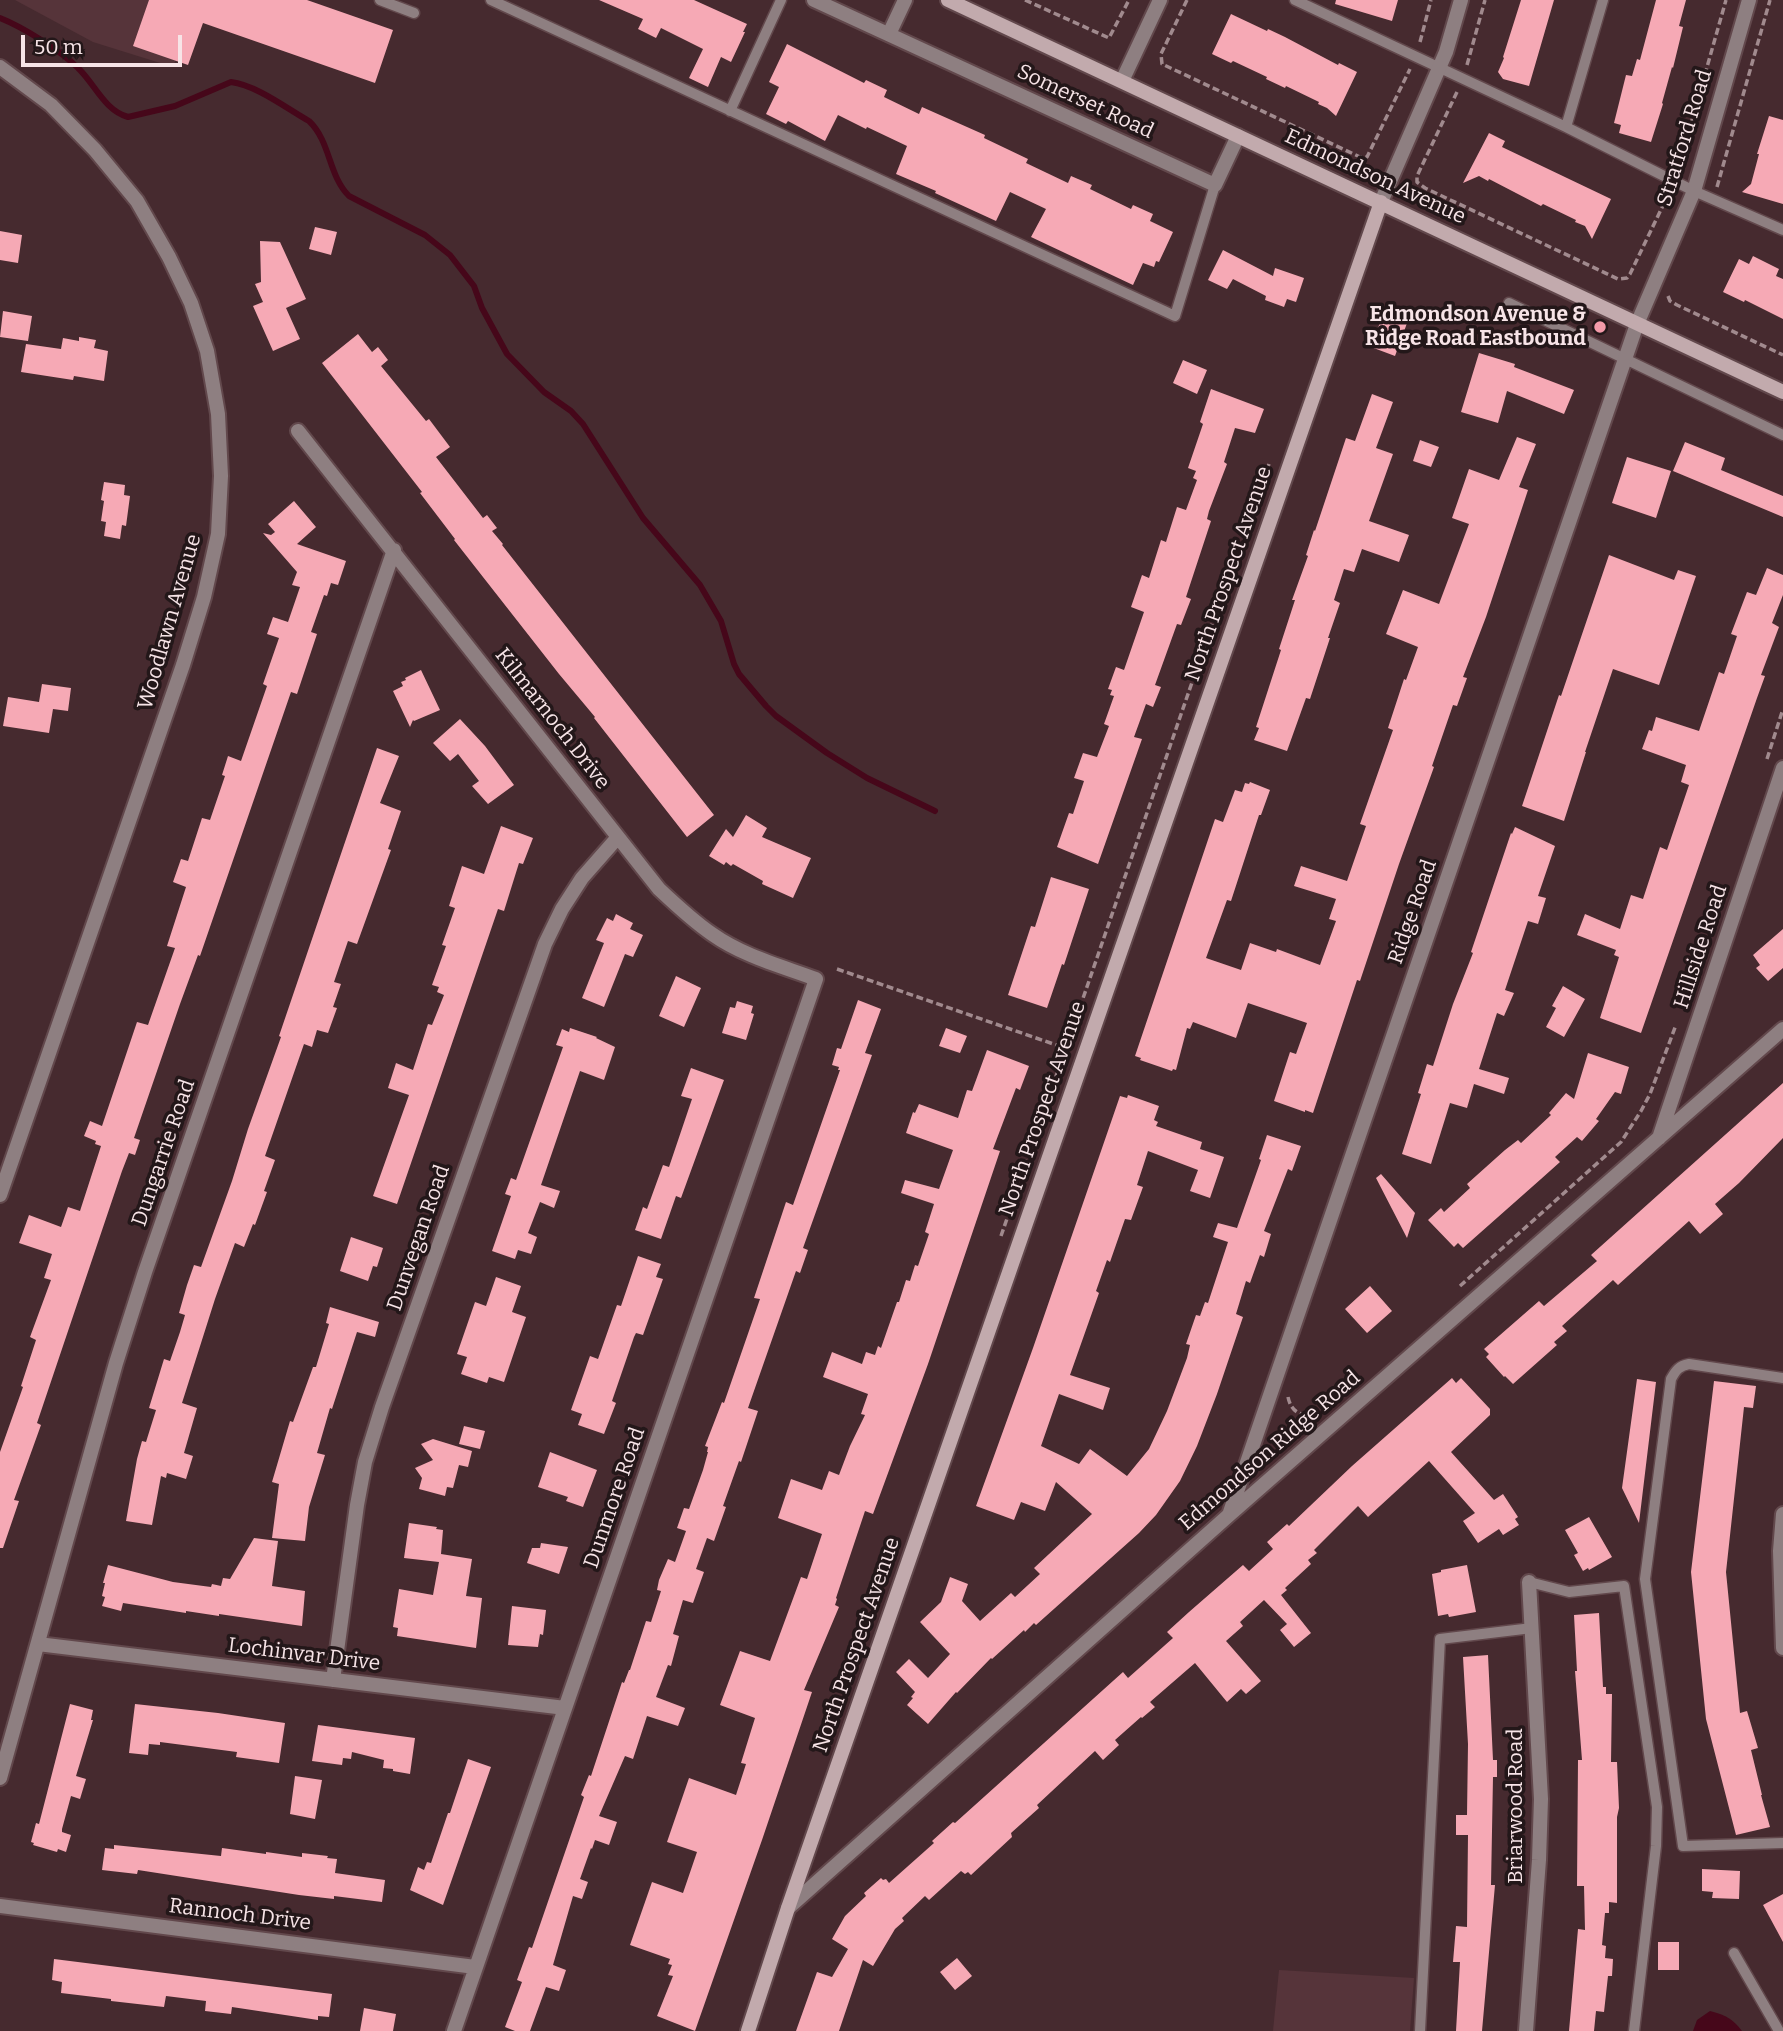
<!DOCTYPE html>
<style>
body{margin:0}
#map{position:relative;width:1783px;height:2031px;overflow:hidden;background:#462a2f;font-family:Bitter,serif}
canvas{display:block}
.scale{position:absolute;left:21px;top:35px;width:161px;height:32px;box-sizing:border-box;border:4px solid #f7e4e7;border-top:0;padding-left:9px;font-size:21px;line-height:24px;white-space:nowrap;color:#f7e4e7;-webkit-text-stroke:5px #231719;paint-order:stroke}
</style>
<div id="map">
<canvas width="1783" height="2031"></canvas>
<div class="scale">50 m</div>
</div>
<script>
const c = document.querySelector('canvas').getContext('2d');
c.lineJoin = 'round';
function fill(path, color) {
  c.fillStyle = color;
  c.fill(path, 'evenodd');
}
function stroke(path, color, width, dash) {
  c.strokeStyle = color;
  c.lineWidth = width;
  c.lineCap = dash ? 'butt' : 'round';
  c.setLineDash(dash || []);
  c.stroke(path);
}
function label(font, color, halo, rows, align = 'center') {
  c.font = font + ' Bitter,serif';
  c.lineWidth = 7;
  c.setLineDash([]);
  c.textBaseline = 'middle';
  c.strokeStyle = halo;
  c.fillStyle = color;
  for (const [text, x, y, turn = 0] of rows) {
    c.save();
    c.translate(x, y);
    c.rotate((+turn || 0) * Math.PI / 180);
    c.textAlign = isNaN(turn) ? turn : align;
    if (halo) c.strokeText(text, 0, 0);
    c.fillText(text, 0, 0);
    c.restore();
  }
}
const built = new Path2D(`
 M15 0H197L173 67 93 42Z
 M1279 1970 1414 1978 1410 2031H1273Z`);
const water = new Path2D(`
 M1710 2011C1725 2015 1732 2018 1742 2031H1693L1697 2020Z`);
const stream = new Path2D(`
 M0 18C23 27 61 51 78 68 95 84 104 110 128 117L175 106 231 82C256 85 286 108 309 121 331 142 328 175 349 196L425 235 450 255 474 286 482 308 507 354 544 392 571 411 583 424 643 518 700 585 721 621 734 664 739 674 766 706 776 716 827 753 867 778 935 811`);
const building = new Path2D(`
 M149 0H307L393 30 375 83 203 23 188 65 133 46Z
 M599 0H694L747 24 743 32H745L731 62 721 57 708 87 689 78 703 49 661 28 656 38 638 29 643 19Z
 M1336 0H1398L1392 21 1335 4Z
 M1521 0H1554L1529 86 1503 79 1498 72 1504 58 1503 57Z
 M1656 0H1686L1679 26 1683 27 1673 68 1672 67 1662 103 1663 104 1651 142 1619 133 1621 125 1614 123 1626 75 1632 76 1637 59 1640 60Z
 M1231 14 1267 31 1268 29 1285 37 1338 65 1339 63 1357 72 1336 116 1327 108 1318 104 1319 102 1286 86 1285 88 1266 79 1267 77 1233 61 1231 63 1212 54Z
 M787 44 864 83 866 80 887 90 884 97 919 114 922 107 985 135 984 138 1028 159 1026 163 1068 183 1071 176 1092 185 1090 189 1131 209 1133 205 1153 214 1150 221 1173 232 1159 262 1156 261 1154 267 1143 263 1133 285 1031 237 1046 209 1010 192 996 221 935 193 936 191 896 174 907 146 867 127 866 129 838 115 825 141 788 121 786 124 766 114 779 87 769 82Z
 M1769 116 1783 120V204L1742 192 1751 184 1759 154H1757Z
 M1489 133 1505 141 1502 147 1611 199 1592 239 1585 226 1575 222 1576 220 1543 204 1541 206 1489 179 1488 181 1479 176 1463 183Z
 M315 227 337 232 331 255 309 249Z
 M0 231 22 235 18 263 0 260Z
 M260 241 280 242 306 299 286 308 300 339 273 351 253 306 263 302 255 284 261 282Z
 M1223 250 1273 276 1275 268 1304 278 1296 302 1287 299 1284 307 1265 300 1266 296 1233 279 1227 289 1208 280Z
 M1753 256 1779 269 1776 276 1783 279V319L1745 300 1744 302 1723 292 1739 259 1749 264Z
 M1386 306 1410 315 1395 356 1371 347Z
 M3 311 32 316 28 341 0 337Z
 M358 334 372 352 378 347 388 360 381 366 426 421 429 419 450 447 436 457 483 518 487 515 497 528 492 531 503 544 502 545 714 815 687 837 594 718 595 717 559 674 454 540 455 539 420 493 422 492 322 363Z
 M79 337 96 340 94 348 108 351 104 381 74 376 73 380 21 372 26 344 61 349 63 338 79 341Z
 M1479 353 1515 364 1514 367 1574 390 1564 414 1507 391 1498 423 1461 412Z
 M1183 360 1207 370 1197 394 1173 383Z
 M1211 389 1264 409 1255 433 1235 428 1224 462 1227 464 1209 511 1207 519 1211 521 1186 597 1191 599 1181 625 1177 624 1155 685 1161 687 1153 707 1146 704 1134 737 1142 739 1098 864 1057 847 1069 813 1073 814 1084 781 1074 778 1083 753 1097 757 1109 726 1104 724 1114 696 1110 695 1112 690 1108 689 1116 667 1124 670 1144 612 1131 607 1142 575 1149 578 1161 540 1166 542 1177 507 1186 510 1197 480 1193 478 1196 471 1188 468 1203 424 1200 422Z
 M1372 394 1393 402 1376 448 1393 454 1369 521 1409 535 1399 562 1362 549 1354 572 1344 569 1334 600 1340 603 1328 638H1330L1310 699 1306 698 1287 751 1254 740 1259 728 1256 727 1281 650 1279 649 1295 600H1292L1308 556 1306 555 1314 530 1315 531 1346 438 1355 441Z
 M1517 437 1536 444 1519 487 1528 490 1486 617 1463 677 1467 678 1457 706 1453 705 1432 766 1434 767 1399 864 1360 981 1357 980 1313 1113 1305 1110V1112L1274 1101 1290 1052 1296 1054 1307 1023 1248 1003 1236 1038 1193 1022 1190 1029 1187 1028 1176 1070 1173 1069 1172 1071 1140 1060 1141 1058 1135 1056 1215 819 1223 822 1235 790 1242 792 1245 783 1249 784 1250 782 1270 790 1261 815H1259L1231 901 1227 900 1206 958 1241 970 1250 943 1276 952 1277 949 1320 965 1336 921 1329 919 1336 899 1294 886 1301 866 1347 881 1366 826 1360 824 1393 730 1388 728 1404 679 1406 680 1418 647 1386 634 1403 590 1439 604 1469 524 1452 518 1469 469 1499 480Z
 M1420 440 1439 447 1431 467 1413 461Z
 M1685 442 1725 458 1721 470 1783 496V517L1673 471Z
 M1627 457 1671 471 1656 518 1612 503Z
 M104 482 125 485 124 495 130 496 126 526 122 525 120 539 104 536 106 522 101 521 104 501 101 500Z
 M294 501 316 527 297 544 346 561 338 585 331 583 327 596 324 595 311 632 317 634 297 694 291 692 200 956 198 955 180 1004 134 1138 140 1140 135 1155 129 1153 122 1171 37 1423 41 1425 14 1500 19 1501 3 1548H0V1452L23 1387 21 1386 36 1340 30 1337 51 1280 44 1278 52 1254 19 1243 29 1215 61 1227 68 1207 80 1211 101 1146 95 1144 96 1141 84 1136 90 1121 102 1126 137 1022 148 1025 175 948 167 946 186 887 173 882 181 859 188 861 202 818 210 820 225 776 222 775 228 756 241 761 267 686 263 684 279 638 267 634 273 617 288 622 300 587 292 585 297 572 263 533 271 535 275 532 268 524Z
 M1609 555 1674 580 1678 570 1696 576 1659 685 1613 669 1585 752H1586L1564 821 1522 806 1559 695 1561 696Z
 M1767 568 1783 575V595L1772 623 1779 627 1761 675 1765 676 1757 698 1641 1033 1600 1018 1619 957 1614 955 1616 950 1577 935 1585 914 1620 929 1631 895 1643 899 1660 847 1667 850 1689 785 1681 782 1686 765 1642 749 1649 730 1652 731 1656 717 1699 731 1719 672 1724 674 1737 636 1731 634 1747 592 1756 595Z
 M421 670 440 710 414 721 413 720 410 727 393 691 403 686 401 682 406 680 405 678Z
 M42 684 71 688 68 711 53 709 49 733 3 726 8 697 39 702Z
 M460 719 485 746 514 785 488 804 472 786 479 781 458 754 450 761 433 743Z
 M377 748 399 756 380 803 401 811 388 849 391 850 357 944 348 941 334 982 341 984 333 1007 337 1008 328 1033 317 1030 312 1047 304 1044 265 1156 275 1160 264 1191 267 1192 255 1225 253 1224 244 1247 235 1243 215 1299 182 1403 197 1408 184 1453 193 1456 186 1479 167 1473 166 1478 161 1476 152 1525 126 1521 137 1459 142 1441 146 1442 156 1410 149 1408 164 1359 170 1361 180 1332 185 1315 179 1313 187 1285 194 1265 201 1267 232 1181 248 1129 281 1037 279 1036Z
 M746 815 767 828 762 837 811 858 793 898 762 884 763 881 733 864 731 866 726 862 724 865 709 856 726 829 733 837Z
 M501 826 533 838 523 864 519 863 504 911 498 909 397 1204 373 1196 409 1095 388 1088 396 1063 413 1070 428 1024 432 1025 444 995 437 992 439 987 432 985 446 946 442 945 455 908 449 906 462 866 484 874Z
 M1515 827 1555 846 1538 896 1546 898 1538 924 1528 921 1505 990 1514 993 1504 1016 1497 1013 1479 1069 1509 1078 1504 1094 1474 1084 1467 1108 1450 1103 1431 1164 1402 1154 1421 1094 1418 1093 1427 1064 1433 1066 1453 1004 1473 953 1471 952 1511 833 1512 834Z
 M1051 877 1089 889 1064 965 1062 964 1047 1008 1008 995 1031 926 1035 927Z
 M616 914 633 923 630 929 643 935 633 957 625 954 604 1007 582 998 604 943 596 940 607 918 613 921Z
 M1783 929V968L1768 981 1756 968 1760 965 1753 955Z
 M676 976 701 988 684 1027 659 1016Z
 M1563 986 1585 999 1564 1037 1546 1027 1556 1008 1552 1006Z
 M858 1000 881 1009 865 1053 872 1055 803 1248 808 1250 800 1273 796 1271 748 1408 758 1411 741 1462 739 1461 723 1506 726 1507 714 1541 707 1538 696 1569 704 1572 693 1603 683 1600 673 1634 679 1636 671 1666 668 1665 656 1697 685 1708 678 1726 647 1716 633 1759 625 1756 599 1816 617 1822 609 1845 595 1840 592 1849 591 1848 580 1879 588 1882 582 1899 573 1896 553 1965 566 1970 559 1991 546 1987 530 2031H515L505 2027 522 1982 517 1980 529 1947 532 1948 584 1797 581 1795 589 1775 591 1776 622 1682 624 1683 629 1670H630L646 1621 651 1622 661 1591 657 1590 659 1580 668 1559 675 1562 686 1531 677 1528 684 1508 689 1509 703 1470 708 1452H707L708 1447 705 1446 722 1402 724 1403 760 1299 754 1298 786 1202 793 1205 840 1070H838L839 1067 832 1065 837 1048 841 1049Z
 M737 1001 753 1006 751 1013 754 1014 746 1040 722 1033 730 1007 735 1008Z
 M570 1028 597 1037 596 1038 615 1047 604 1080 580 1071 541 1185 560 1191 554 1208 540 1202 528 1233 537 1237 531 1254 518 1250 515 1259 492 1251 511 1196 505 1194 511 1178 516 1180 563 1047 556 1045 562 1029 569 1032Z
 M946 1028 967 1036 960 1053 939 1046Z
 M987 1050 1029 1066 1020 1090 1016 1088 993 1149 1000 1151 928 1364 873 1514 865 1511 836 1598 837 1599 835 1605 839 1607 804 1690 812 1692 762 1840 695 2031 657 2016 673 1976 668 1975 672 1965 668 1964 670 1959 630 1945 652 1882 683 1893 697 1852 667 1842 689 1778 736 1795 746 1764 741 1763 755 1718 720 1705 740 1651 770 1661 801 1577 807 1579 822 1534 778 1518 791 1479 822 1490 829 1471 839 1475 850 1446 865 1415 861 1414 868 1394 823 1377 832 1352 862 1364 866 1352 875 1355 878 1346 881 1348 897 1302H899L906 1280 910 1281 915 1265 918 1266 929 1234 925 1232 934 1204 901 1193 905 1180 939 1189 953 1150 906 1133 913 1112 915 1113 919 1104 958 1118 967 1090 972 1091Z
 M1588 1053 1629 1067 1621 1094 1615 1092 1596 1119 1599 1121 1582 1141 1577 1137 1555 1157 1560 1162 1541 1179 1463 1248 1458 1243 1454 1247 1428 1220 1441 1208 1444 1212 1470 1188 1467 1184 1505 1150 1518 1140 1521 1143 1551 1115 1549 1113 1566 1093 1574 1099Z
 M691 1068 724 1080 681 1198 676 1196 661 1239 635 1230 643 1207 647 1209 663 1165 669 1167 692 1099 681 1096Z
 M1783 1083V1138L1739 1183 1715 1204 1723 1214 1700 1234 1689 1221 1618 1285 1613 1280 1562 1326 1567 1331 1554 1342 1557 1345 1513 1384 1505 1376 1504 1377 1486 1357 1489 1354 1484 1349 1539 1301 1544 1306 1597 1261 1591 1255Z
 M1128 1095 1159 1106 1154 1120 1158 1122 1156 1126 1202 1142 1200 1149 1224 1157 1210 1198 1190 1191 1198 1170 1148 1151 1137 1185 1143 1187 1131 1220 1125 1219 1110 1262 1107 1260 1096 1291 1099 1293 1070 1375 1110 1388 1103 1410 1059 1394 1041 1446 1079 1464 1090 1449 1127 1476 1149 1449 1167 1411 1187 1358 1190 1345 1186 1344 1196 1315 1200 1316 1205 1302 1208 1303 1228 1242 1213 1237 1218 1223 1237 1228 1261 1160 1259 1159 1267 1135 1301 1146 1292 1171 1288 1169 1264 1231 1271 1234 1264 1257 1260 1255 1250 1283 1246 1281 1236 1314 1243 1317 1217 1394 1197 1446 1180 1481 1156 1515 1139 1533 1036 1625 1034 1623 1025 1632 1024 1630 992 1659 991 1658 957 1693 956 1692 928 1724 907 1705 913 1698 911 1697 915 1692 896 1672 909 1659 928 1678 950 1654 920 1622 941 1602 950 1577 968 1584 962 1601 980 1621 1011 1593 1015 1597 1040 1574 1034 1568 1092 1514 1056 1482 1045 1511 1021 1502 1014 1520 976 1506 1033 1348 1120 1096 1127 1098Z
 M1381 1174 1415 1213 1407 1238 1376 1178Z
 M351 1237 383 1248 377 1267 373 1266 368 1281 340 1271Z
 M638 1256 661 1264 656 1277 663 1279 643 1335 636 1333 634 1337 612 1401 616 1403 604 1434 578 1425 582 1414 571 1410 590 1356 598 1359 617 1305 621 1306Z
 M496 1277 521 1286 512 1312 526 1317 504 1382 489 1377 487 1383 461 1374 467 1357 457 1354 475 1302 486 1306Z
 M1370 1286 1392 1311 1367 1333 1345 1309Z
 M330 1307 379 1322 375 1337 357 1332 332 1409 330 1408 317 1453 325 1455 309 1507 305 1541 272 1538 279 1484 272 1482 290 1421 293 1422 313 1367H316L329 1324 326 1323Z
 M1452 1378 1456 1383 1461 1378 1490 1409V1415L1451 1452 1494 1500 1503 1494 1518 1517 1515 1519 1519 1525 1503 1535 1499 1529 1478 1543 1463 1521 1475 1513 1429 1461 1368 1517 1358 1506 1314 1550 1317 1553 1308 1560 1311 1564 1285 1588 1287 1590 1281 1595 1311 1633 1294 1647 1280 1630 1287 1624 1264 1600 1240 1622 1243 1626 1226 1641 1261 1681 1246 1694 1241 1689 1227 1702 1195 1663 1150 1702 1155 1707 1142 1718 1141 1717 1115 1740 1119 1745 1103 1760 1095 1751 1037 1805 1039 1808 1011 1833 1012 1837 971 1875 968 1872 965 1874 961 1871 929 1900 925 1896 902 1918 904 1921 895 1929 873 1966 863 1960 839 2031H796L817 1972 832 1977 848 1949 832 1939 845 1916 866 1896 864 1893 881 1878 883 1880 886 1879 889 1883 934 1843 932 1841 953 1822 955 1823 1123 1672 1128 1678 1173 1638 1167 1632 1189 1612 1243 1565 1249 1571 1273 1549 1267 1542 1287 1524 1289 1526 1352 1466Z
 M1637 1379 1656 1382 1639 1523 1622 1488Z
 M1714 1381 1756 1386 1753 1408 1744 1407 1726 1572 1740 1713 1747 1711 1758 1748 1751 1750 1762 1795H1761L1770 1827 1736 1835 1706 1719 1691 1572Z
 M464 1426 485 1431 480 1449 459 1444Z
 M433 1439 472 1451 468 1467 459 1465 453 1488 447 1487 445 1496 419 1489 422 1478 415 1468 433 1460 421 1444Z
 M550 1452 597 1470 583 1507 566 1501 568 1497 538 1487Z
 M1589 1517 1612 1557 1589 1570 1588 1568 1583 1571 1574 1555 1578 1553 1565 1530Z
 M409 1523 437 1527 436 1529 443 1530 441 1554 472 1559 466 1596 482 1598 476 1648 397 1636 398 1628 393 1627 399 1589 433 1595 439 1562 404 1558Z
 M254 1538 278 1541 272 1586 305 1591 302 1626 219 1614V1616L186 1611V1613L123 1603 121 1611 102 1606 105 1597 102 1596 105 1583H103L108 1565 173 1582 211 1587 212 1584 221 1586 223 1578 230 1579Z
 M541 1543 568 1547 559 1574 527 1563 532 1548H540Z
 M1467 1565 1476 1612 1449 1617 1448 1614 1438 1616 1432 1574 1441 1572V1570Z
 M512 1606 546 1610 543 1635 540 1634 538 1647 508 1645Z
 M1599 1613 1603 1687H1606V1694H1612L1611 1762H1617L1619 1808 1617 1817V1903L1609 1902V1913H1605L1602 1945 1606 1946 1605 1958 1613 1959 1612 1976H1608L1604 2012 1596 2011 1594 2031H1569L1578 1929 1585 1930 1584 1886H1577L1578 1760H1582L1575 1671H1577L1574 1615Z
 M1488 1655 1493 1760H1497V1777H1493L1491 1885H1495L1482 2031H1456L1460 1962H1453L1456 1926 1467 1927 1468 1835H1456V1815H1467L1468 1744 1463 1657Z
 M70 1704 93 1710 91 1720H93L76 1776 86 1779 80 1799 71 1796 62 1829V1832L71 1835 66 1852 58 1849 57 1852 33 1845 34 1843 31 1842 36 1823 39 1824Z
 M135 1704 218 1713 285 1723 279 1763 236 1757 237 1752 160 1742V1745L149 1744 148 1755 129 1753Z
 M318 1725 415 1738 410 1774 393 1771V1769L383 1768 384 1760 352 1752 351 1759 343 1758 342 1765 312 1761Z
 M468 1759 491 1767 443 1905 410 1890 418 1867 424 1870 427 1862 431 1863 448 1813H450Z
 M295 1776 322 1780 315 1819 290 1814Z
 M114 1845 221 1856 222 1848 266 1854V1852L302 1857V1853L328 1856 327 1858 337 1859 335 1873 385 1880 382 1902 334 1896V1899L299 1895 138 1870 137 1874 102 1870 105 1848 114 1849Z
 M1702 1869 1740 1871 1739 1899 1712 1898 1713 1892 1702 1891Z
 M1783 1894V1942L1763 1905Z
 M1658 1942H1679V1970H1658Z
 M957 1958 972 1976 955 1990 940 1972Z
 M54 1959 332 1994 329 2017 318 2016V2020L232 2007 231 2014 205 2011 206 2001 166 1996 164 2007 111 2001V1999L61 1993 62 1982 52 1980Z
 M364 2008 396 2014 393 2031H360Z`);
const path = new Path2D(`
 M1025 0 1109 38 1129 0
 M1187 0 1161 54 1162 64 1360 157H1367L1410 69
 M1420 42 1431 0
 M1467 65 1485 0
 M1457 92 1417 176V182L1425 188 1618 279 1627 278 1630 274 1669 193
 M1679 166 1726 0
 M1717 187 1770 0
 M1668 296 1670 301 1677 305 1783 355
 M1253 509 1269 464
 M1767 759 1783 709
 M837 969 1065 1048
 M1001 1236 1217 610
 M1460 1286 1621 1142 1641 1111 1650 1094 1676 1025
 M1288 1397C1291 1412 1302 1418 1315 1413`);
const lane = new Path2D(`
 M380 0 414 13
 M491 0 1175 316 1215 185
 M1295 0 1566 127 1694 191 1783 230
 M730 111 781 0
 M1566 127 1603 0
 M1509 303 1783 435
 M1783 1378 1689 1364C1679 1366 1676 1370 1671 1379L1645 1579 1683 1846 1783 1843
 M1529 1582 1569 1592 1624 1586 1657 1807 1656 1846 1634 2031
 M1734 1953 1779 2031
 M1420 2031 1440 1639 1532 1628`);
const street = new Path2D(`
 M814 0 1215 185 1238 136
 M889 34 905 0
 M0 67 51 105 95 150 137 201 169 257 191 303 207 351 218 414 221 476 218 534 204 597 183 665 0 1195
 M1122 81 1160 0
 M1381 202 1446 52 1461 0
 M298 431 659 889C676 905 693 921 712 934 743 956 781 966 816 979L454 2031
 M1659 1138 1783 768
 M1783 1514 1780 1551 1783 1648
 M1229 1515 1637 324 1694 191 1749 0
 M38 1644 565 1708
 M333 1680 357 1505 365 1462 382 1407 545 944 562 909 582 878 618 837
 M0 1778 116 1363 145 1272 394 550
 M0 1906 475 1967
 M788 1908 1229 1515 1783 1029
 M1526 2031 1539 1860 1541 1799 1529 1582`);
const secondary = new Path2D(`
 M948 0 1783 392
 M748 2031 788 1908 1381 202`);
const markers = [
 [1600,327,7,"#f39aa9"]
];
const streetNames = [
 ["Somerset Road",1085,102,25],
 ["Stratford Road",1685,138,-73],
 ["Edmondson Avenue",1375,177,25],
 ["North Prospect Avenue",1229,574,-71],
 ["Woodlawn Avenue",170,622,-74],
 ["Kilmarnoch Drive",552,719,52],
 ["Ridge Road",1413,912,-71],
 ["Hillside Road",1701,947,-72],
 ["North Prospect Avenue",1043,1109,-71],
 ["Dungarrie Road",164,1153,-71],
 ["Dunvegan Road",419,1238,-71],
 ["Edmondson Ridge Road",1270,1451,-41],
 ["Dunmore Road",615,1498,-71],
 ["North Prospect Avenue",857,1645,-71],
 ["Lochinvar Drive",304,1655,7],
 ["Briarwood Road",1516,1806,-90],
 ["Rannoch Drive",240,1915,7]
];
const poiNames = [
 ["Edmondson Avenue &",1586,315],
 ["Ridge Road Eastbound",1586,339]
];
fill(built, '#56343a');
fill(water, '#46071a');
stroke(stream, '#46071a', 6);
fill(building, '#f6a9b5');
stroke(lane, '#62484c', 13);
stroke(street, '#62484c', 18);
stroke(secondary, '#62484c', 18);
stroke(path, '#a18a8e', 3.5, [7, 3.5]);
stroke(lane, '#8e7f81', 10);
stroke(street, '#8e7f81', 14);
stroke(secondary, '#c2aaad', 14);
for (const [x, y, r, color] of markers) {
  const dot = new Path2D();
  dot.arc(x, y, r, 0, 2 * Math.PI);
  c.fillStyle = color;
  c.fill(dot);
  stroke(dot, '#231719', 2.5);
}
label('21px', '#f7e4e7', '#231719', streetNames);
label('bold 21px', '#f7e4e7', '#231719', poiNames, 'right');
</script>
